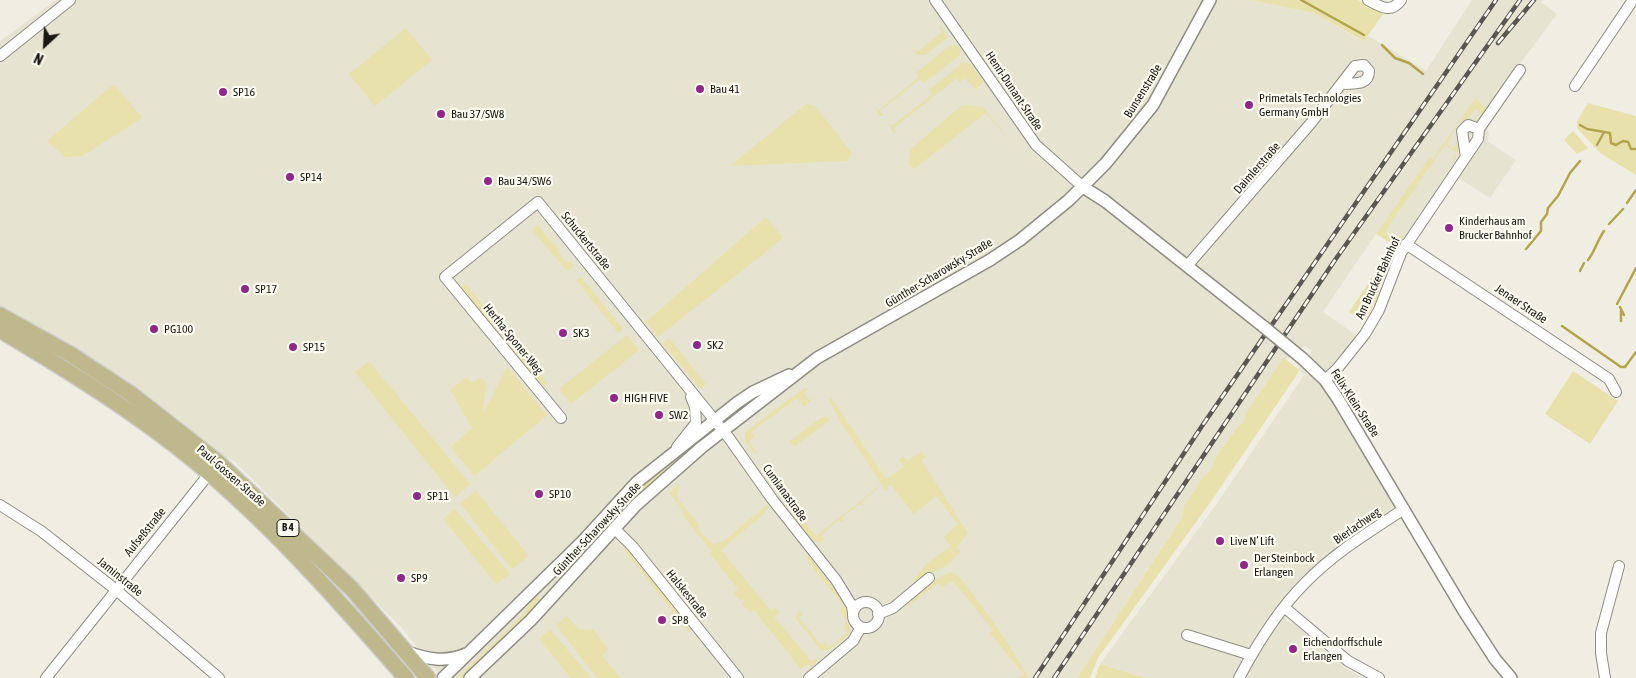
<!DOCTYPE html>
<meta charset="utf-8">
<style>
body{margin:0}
#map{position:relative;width:1636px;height:678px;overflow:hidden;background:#f0eee3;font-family:"Asap Condensed",sans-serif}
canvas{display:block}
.north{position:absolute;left:20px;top:20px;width:50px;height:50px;-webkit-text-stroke:4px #fdfcf0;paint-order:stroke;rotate:205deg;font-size:14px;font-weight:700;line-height:20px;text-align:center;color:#191814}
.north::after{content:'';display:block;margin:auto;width:18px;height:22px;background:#191814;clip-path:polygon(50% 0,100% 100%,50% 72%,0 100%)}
</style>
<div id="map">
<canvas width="1636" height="678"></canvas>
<div class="north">N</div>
</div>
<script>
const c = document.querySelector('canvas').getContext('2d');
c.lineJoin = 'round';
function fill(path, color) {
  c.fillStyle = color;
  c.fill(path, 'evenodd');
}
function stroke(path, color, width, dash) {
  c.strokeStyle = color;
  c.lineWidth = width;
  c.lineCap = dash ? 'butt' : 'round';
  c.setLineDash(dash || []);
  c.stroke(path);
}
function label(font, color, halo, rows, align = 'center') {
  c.font = font + ' "Asap Condensed",sans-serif';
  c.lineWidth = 4.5;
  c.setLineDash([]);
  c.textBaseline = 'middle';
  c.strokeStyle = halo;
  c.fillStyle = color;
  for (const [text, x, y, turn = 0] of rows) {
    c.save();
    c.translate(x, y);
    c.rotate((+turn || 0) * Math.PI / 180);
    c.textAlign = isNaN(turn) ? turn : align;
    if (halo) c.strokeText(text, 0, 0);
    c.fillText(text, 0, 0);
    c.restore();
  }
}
const built = new Path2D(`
 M56 0H1250L1314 13 1363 41 1369 36 1426 71 1472 0H1543L1541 2 1557 14 1517 68 1486 126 1489 134 1487 141 1516 160 1490 198 1455 176 1404 249 1378 231 1323 312 1362 339 1324 380 1404 510 1357 539 1284 607 1287 621 1294 624 1347 669 1362 678H1145L1100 664 1218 502 1304 375 1298 369 1303 359 1312 351 1304 346 1283 362 1271 380 1265 385 1243 422 1238 426 1218 454 1209 472 1204 475 1184 506 1181 519 1077 678H442L401 627 235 462 147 411 0 319V41Z`);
const green = new Path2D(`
 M1250 0H1358L1383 14 1364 41 1314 13Z
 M941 26 948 37 925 55H916L912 48 917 52 942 32 939 27Z
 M406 28 432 60 375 106 349 74Z
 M956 45 961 49 960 55 924 83 920 79 880 111 884 116H880L874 106 879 110 919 77 916 73 949 46Z
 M963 63 971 64 984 82 976 90 965 78 960 82 957 78 894 128 897 133H893L888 123 892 126 930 96 932 94 929 90Z
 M114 84 142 118 82 156 65 157 47 141Z
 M1475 99 1489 109 1481 121 1478 119 1482 114 1475 109 1468 118 1458 124 1447 144 1454 149 1457 143 1458 151 1455 160 1453 158 1457 153 1445 145 1388 227 1386 234 1396 241 1400 235 1403 237 1397 247 1376 234 1430 157 1433 159Z
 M1588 103 1636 116V175L1600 153 1577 128V121Z
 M806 104 814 105 852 153 847 161 730 166Z
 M962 105 983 107 1020 153 986 113 914 169 908 163 911 149Z
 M1573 131 1588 148 1577 154 1564 140Z
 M766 217 783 238 658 337 646 322Z
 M538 224 552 244 554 243 560 250 558 252 567 263 570 261 574 266 567 271 532 230Z
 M1386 257 1391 259 1376 300 1364 322 1349 312Z
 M581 277 623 329 618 333 576 280Z
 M466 284 499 325 489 327 459 290Z
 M627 335 639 350 571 404 559 389Z
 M510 338 532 364 531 367 533 370 536 368 548 384 540 387 508 348Z
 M669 338 706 384 700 389 663 343Z
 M1284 358 1299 370 1298 373 1212 500 1098 658 1090 678H1077L1181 519 1184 506 1204 475 1209 472 1218 454 1238 426 1243 422 1248 410Z
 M369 361 470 484 455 497 355 372Z
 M507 367 547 415 474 476 451 447 472 428 450 390 466 377 472 383 481 377 486 383 483 414Z
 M1573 371 1618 401 1590 444 1545 414Z
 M804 388 809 389 803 393 809 400 814 397 804 407 797 398 751 432 754 437 749 441 757 453H754L745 441V432Z
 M831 397 886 479 904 467 899 459 904 456 907 461 921 452 925 457 921 460 968 533 957 547 961 551 948 565 912 583 925 565 951 546 944 537 958 524 936 496 914 514 891 485 885 490 882 485 862 501 864 507 859 504 842 518 844 523 839 520 822 534 825 539 819 543 814 541 796 519 800 514 805 513 801 517 816 536 882 484 840 421 829 399Z
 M822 417H827L830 420 795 446 789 442Z
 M698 441 636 496 592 543 590 539 640 486Z
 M679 484 677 498 698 523 699 530 713 544 722 542 767 505 769 507 764 514 721 550 771 611 775 607 779 613 774 617 811 661 816 658 818 661 811 667 808 664 801 669 754 610 750 613 742 604 745 601 743 599 740 601 734 593 738 589 710 554 712 552 682 514 684 512 669 492Z
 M476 491 529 556 512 569 460 503Z
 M455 509 510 574 496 584 443 519Z
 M627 547 691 630 689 632 624 550Z
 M809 556 847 607 850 633 846 638 828 651 821 650 796 619V614L800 611 803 614 799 618 821 645 825 642 830 647 847 633 844 628 846 620 840 610 844 606 806 559Z
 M953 572C962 575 1027 668 1028 678H1019L1021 675 1024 676 1023 674 990 633 993 630 953 581 942 587 938 583 910 605 913 610 907 605 939 577Z
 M535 594 541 602 534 609 461 678H457L524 614Z
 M567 616 579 630 593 629 608 649 602 656 621 678H597L556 625Z
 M550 629 591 678H571L539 639Z
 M1100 664 1145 678H1095Z`);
const stream = new Path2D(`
 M1301 0 1364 35
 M1382 45 1395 58 1409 63 1423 74
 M1580 125 1587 129 1610 133 1611 143 1616 145 1623 141 1628 142 1631 149H1636
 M1597 145 1604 132
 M1627 203 1636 190
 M1609 224 1623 209
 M1526 249 1541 231V222L1547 214 1548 208 1558 196 1570 173 1580 161
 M1588 260C1595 251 1597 241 1604 231
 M1580 271 1584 263
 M1617 304 1636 268
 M1620 307 1624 315
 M1621 321V310
 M1562 326 1621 367H1625L1636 352`);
const minor = new Path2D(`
 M935 0 1036 145 1083 187
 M1368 0C1381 7 1391 14 1401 0
 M0 56 70 0
 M1575 86 1633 0
 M1466 157 1462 131 1468 125 1479 129
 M1406 244 1609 379 1616 392
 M1187 266 1311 123 1355 66 1364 65 1369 71C1369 86 1353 83 1342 84
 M1325 380 1337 369 1365 334 1379 310 1401 253 1478 139 1479 129 1520 70
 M561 418 445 277 538 202 729 438 772 499 836 580 852 606 853 613
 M677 447 696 423 695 407 691 397
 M0 505 41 531 115 589 219 678
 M614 528 633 547 738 678
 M853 615a13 13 0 1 1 26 0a13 13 0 1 1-26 0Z
 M1284 607 1348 661 1379 678
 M878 614 893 608 929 578
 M1187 635 1251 655
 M46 678 209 474
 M809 678 853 641 861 627
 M1239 678C1257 644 1278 610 1305 583 1334 553 1369 532 1404 509
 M1605 678 1601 653V633L1619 566`);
const tertiary = new Path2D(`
 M1083 187 1105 201 1264 327
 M1303 359 1325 380 1338 399 1464 611 1495 659 1511 678
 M407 652C427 659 445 663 466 654
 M443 678 583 541 637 482 738 402 753 392 789 375
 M470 678 531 620 636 505 702 447 817 358 990 260 1020 240 1069 200 1106 163 1153 105 1210 0`);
const primary = new Path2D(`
 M0 315 70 354 131 394 219 463 352 589 428 678
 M0 330C72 373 145 418 209 473 281 535 344 607 406 678`);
const rail = new Path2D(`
 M1498 43 1534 0
 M1035 678 1202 426 1496 0
 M1054 678 1335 260 1520 0`);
const tertiaryBridge = new Path2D(`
 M1264 327 1303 359`);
const markers = [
 [700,89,5,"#91278b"],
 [223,92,5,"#91278b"],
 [1249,105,5,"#91278b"],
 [441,114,5,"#91278b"],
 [290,177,5,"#91278b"],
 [488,181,5,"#91278b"],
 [1449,228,5,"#91278b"],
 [245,289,5,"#91278b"],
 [154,329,5,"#91278b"],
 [563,333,5,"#91278b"],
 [697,345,5,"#91278b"],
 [293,347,5,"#91278b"],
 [614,398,5,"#91278b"],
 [659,415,5,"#91278b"],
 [539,494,5,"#91278b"],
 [417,496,5,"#91278b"],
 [1220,541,5,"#91278b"],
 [1244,565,5,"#91278b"],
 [401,578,5,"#91278b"],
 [662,620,5,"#91278b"],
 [1293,649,5,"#91278b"]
];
const shields = [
 [288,528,22]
];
const shieldNames = [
 ["B 4",288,528]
];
const poiNames = [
 ["Bau 41",710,89],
 ["SP16",233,92],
 ["Primetals Technologies",1259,98],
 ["Germany GmbH",1259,112],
 ["Bau 37/SW8",451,114],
 ["SP14",300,177],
 ["Bau 34/SW6",498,181],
 ["Kinderhaus am",1459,221],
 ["Brucker Bahnhof",1459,235],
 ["SP17",255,289],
 ["PG100",164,329],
 ["SK3",573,333],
 ["SK2",707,345],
 ["SP15",303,347],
 ["HIGH FIVE",624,398],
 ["SW2",669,415],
 ["SP10",549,494],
 ["SP11",427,496],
 ["Live N’ Lift",1230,541],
 ["Der Steinbock",1254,558],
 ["Erlangen",1254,572],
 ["SP9",411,578],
 ["SP8",672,620],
 ["Eichendorffschule",1303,642],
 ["Erlangen",1303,656]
];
const streetNames = [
 ["Henri-Dunant-Straße",1014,91,56],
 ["Bunsenstraße",1143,91,-58],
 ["Daimlerstraße",1257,168,-49],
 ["Schuckertstraße",586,241,51],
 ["Günther-Scharowsky-Straße",939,273,-31],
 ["Am Brucker Bahnhof",1378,278,-65],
 ["Jenaer Straße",1521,304,34],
 ["Hertha-Sponer-Weg",513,339,51],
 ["Felix-Klein-Straße",1355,403,57],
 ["Paul-Gossen-Straße",231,476,41],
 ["Cumianastraße",785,493,54],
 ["Bierlachweg",1357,526,-35],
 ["Günther-Scharowsky-Straße",597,529,-47],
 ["Aufseßstraße",145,532,-51],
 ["Jaminstraße",120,577,39],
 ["Halskestraße",687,594,51]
];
fill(built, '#e6e3d0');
fill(green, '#e9e1ab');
stroke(stream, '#b2a54a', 2.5);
stroke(minor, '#8e8d82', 12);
stroke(tertiary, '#8e8d82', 14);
stroke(primary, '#cccccb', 18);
stroke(minor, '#fff', 10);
stroke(tertiary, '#fff', 11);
stroke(primary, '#bfb88c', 15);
stroke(rail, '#585751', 4.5);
stroke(rail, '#fdfcf0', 2.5, [8]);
stroke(tertiaryBridge, '#8e8d82', 14, []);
stroke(tertiaryBridge, '#fff', 11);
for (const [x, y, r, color] of markers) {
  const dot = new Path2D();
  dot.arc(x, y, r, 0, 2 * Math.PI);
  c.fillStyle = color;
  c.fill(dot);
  stroke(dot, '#fdfcf0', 2);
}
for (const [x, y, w] of shields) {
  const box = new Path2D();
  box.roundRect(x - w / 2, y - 8.5, w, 17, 4);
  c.fillStyle = '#fdfcf0';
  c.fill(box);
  stroke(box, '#191814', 1);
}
label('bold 11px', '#191814', null, shieldNames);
label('12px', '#191814', '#fdfcf0', poiNames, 'left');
label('12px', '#191814', '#fdfcf0', streetNames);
</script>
